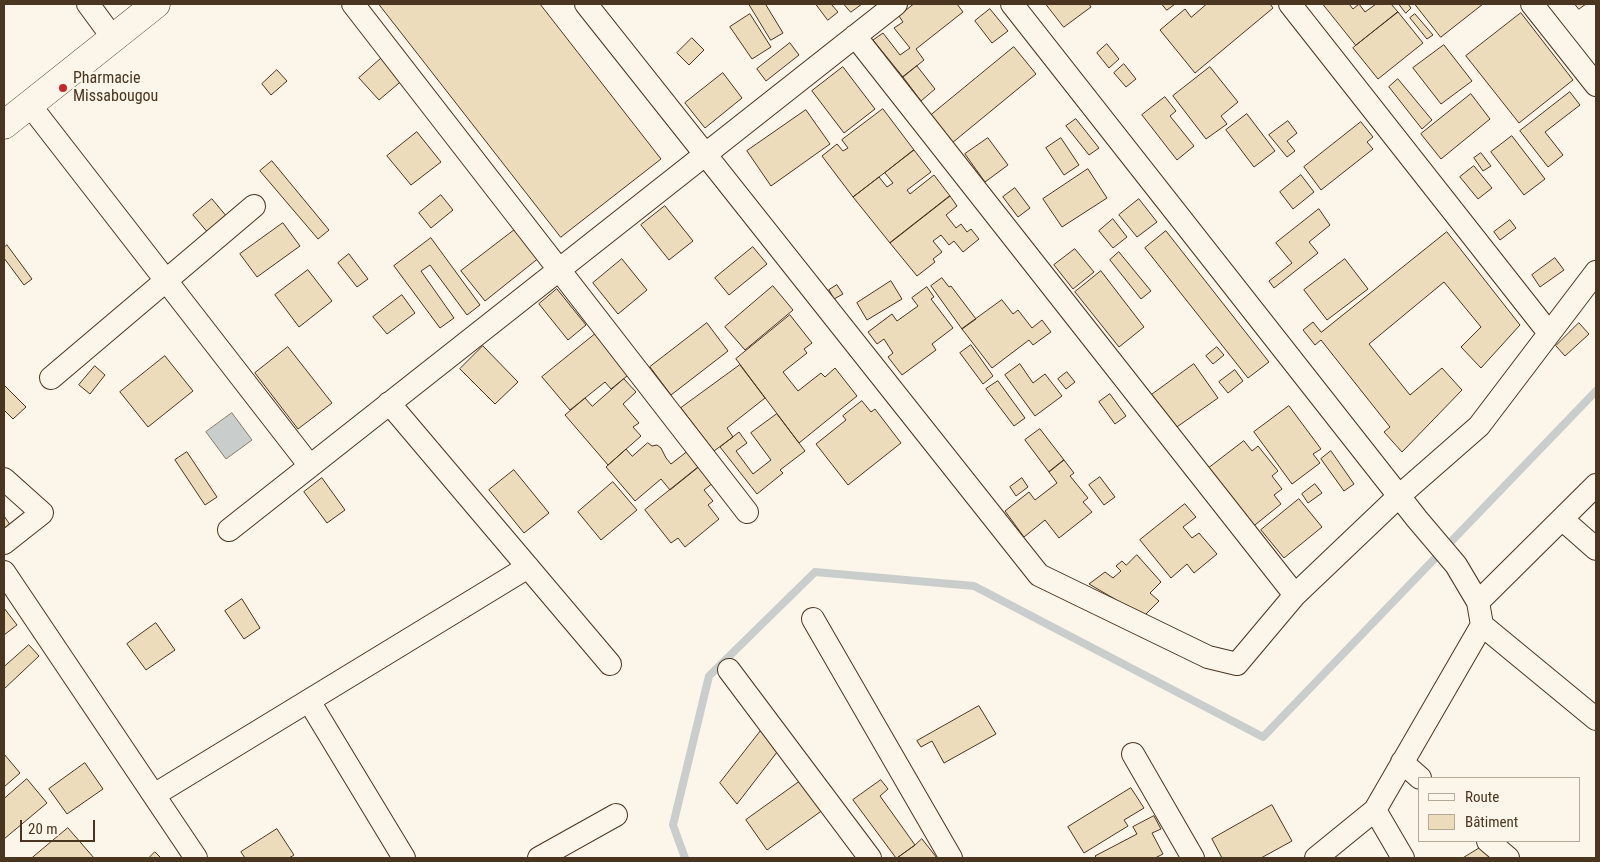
<!DOCTYPE html>
<meta charset="utf-8">
<style>
body{margin:0}
#map{position:relative;width:1600px;height:862px;overflow:hidden;background:#fbf6e9;font-family:"Roboto Condensed",sans-serif}
canvas{display:block}
.frame{position:absolute;inset:0;border:5px solid #4a3520;pointer-events:none}
.legend{position:absolute;left:1418px;top:777px;width:162px;height:65px;box-sizing:border-box;background:#fbf6e9;border:1px solid #b4a999;margin:0;padding:6px 9px;list-style:none;font-size:15px;color:#4a3520}
.legend li{display:flex;align-items:center;gap:10px;height:25px}
.legend b{width:25px;border:1px solid #b4a999}
.scale{position:absolute;left:20px;top:820px;width:75px;height:22px;box-sizing:border-box;border:2px solid #4a3520;border-top:0;padding-left:6px;font-size:15px;line-height:18px;white-space:nowrap;color:#4a3520;-webkit-text-stroke:4px #fbf6e9;paint-order:stroke}
</style>
<div id="map">
<canvas width="1600" height="862"></canvas>
<div class="frame"></div>
<ul class="legend">
<li><b style="height:6px;background:#fbf6e9"></b>Route</li>
<li><b style="height:14px;background:#ecdcbc"></b>Bâtiment</li>
</ul>
<div class="scale">20 m</div>
</div>
<script>
const c = document.querySelector('canvas').getContext('2d');
c.lineJoin = 'round';
function fill(path, color) {
  c.fillStyle = color;
  c.fill(path, 'evenodd');
}
function stroke(path, color, width, dash) {
  c.strokeStyle = color;
  c.lineWidth = width;
  c.lineCap = dash ? 'butt' : 'round';
  c.setLineDash(dash || []);
  c.stroke(path);
}
function label(font, color, halo, rows, align = 'center') {
  c.font = font + ' "Roboto Condensed",sans-serif';
  c.lineWidth = 4;
  c.setLineDash([]);
  c.textBaseline = 'middle';
  c.strokeStyle = halo;
  c.fillStyle = color;
  for (const [text, x, y, turn = 0] of rows) {
    c.save();
    c.translate(x, y);
    c.rotate((+turn || 0) * Math.PI / 180);
    c.textAlign = isNaN(turn) ? turn : align;
    if (halo) c.strokeText(text, 0, 0);
    c.fillText(text, 0, 0);
    c.restore();
  }
}
const water = new Path2D(`
 M232 413 252 440 226 459 206 432Z`);
const stream = new Path2D(`
 M685 858 673 825 709 676 815 572 974 586 1263 737 1596 391`);
const building = new Path2D(`
 M379 4H540L661 159 561 237Z
 M749 4H768L766 5 783 33 771 40Z
 M816 4H831L838 12 828 20Z
 M844 4H862L851 12Z
 M914 4H957L963 12 916 49 924 60 903 77 873 40 883 33 900 55 910 48 894 28 903 22 899 16Z
 M1046 4H1089L1091 7 1064 27Z
 M1162 4H1175L1167 10Z
 M1207 4H1270L1273 8 1195 73 1160 30 1185 9 1191 17Z
 M1323 4H1349L1353 9 1359 4 1365 12 1376 4H1391L1398 12 1356 45Z
 M1399 4H1408L1411 8 1406 13Z
 M1415 4H1483L1441 37Z
 M1575 4H1586L1579 9Z
 M990 9 1008 31 992 43 975 21Z
 M1398 12 1423 43 1378 79 1353 48Z
 M1521 13 1573 80 1519 123 1466 56Z
 M750 14 771 47 752 59 730 27Z
 M1415 14 1433 35 1427 39 1410 18Z
 M692 38 704 50 689 65 677 53Z
 M790 43 799 55 766 81 757 69Z
 M1107 44 1119 59 1109 68 1097 53Z
 M1444 45 1472 81 1441 104 1413 68Z
 M1014 47 1036 74 952 143 930 116Z
 M385 55 405 78 379 100 359 78Z
 M1124 64 1136 79 1126 87 1114 73Z
 M917 66 935 89 921 101 903 77Z
 M843 67 875 109 844 133 812 91Z
 M1210 67 1238 102 1221 116 1227 124 1206 139 1173 96Z
 M277 70 287 81 271 95 262 84Z
 M723 73 742 98 705 128 685 103Z
 M1398 79 1432 120 1422 129 1389 87Z
 M1570 92 1580 105 1545 132 1563 155 1548 167 1520 131Z
 M1471 94 1490 119 1441 159 1421 134Z
 M1165 97 1176 111 1170 116 1194 146 1177 160 1142 115Z
 M883 109 914 150 853 197 822 156 837 144 843 151 848 148 842 140Z
 M806 110 830 144 771 186 747 151Z
 M1247 114 1275 151 1254 167 1226 130Z
 M1076 119 1099 148 1089 155 1066 126Z
 M1288 121 1297 133 1287 141 1295 151 1287 157 1269 135Z
 M1361 122 1373 137 1367 142 1373 149 1321 190 1304 167Z
 M417 132 441 162 411 185 387 156Z
 M1512 136 1545 179 1524 195 1491 152Z
 M988 138 1008 165 985 182 965 154Z
 M1061 138 1079 165 1064 175 1046 148Z
 M914 150 931 172 907 190 910 194 934 175 950 196 890 243 853 197 879 177 887 187 893 183 885 173Z
 M1481 153 1491 166 1483 171 1474 158Z
 M272 161 329 230 318 239 260 171Z
 M1474 166 1492 188 1478 199 1460 177Z
 M1088 169 1107 198 1062 227 1043 199Z
 M1301 175 1314 192 1293 209 1280 192Z
 M1015 188 1030 208 1018 217 1003 197Z
 M441 195 453 210 431 228 419 213Z
 M950 196 957 206 946 215 956 228 961 224 967 232 971 229 979 239 963 252 954 241 949 245 941 235 933 241 942 252 933 259 935 262 917 276 890 243Z
 M212 199 228 218 209 234 193 215Z
 M1139 199 1157 222 1137 237 1119 215Z
 M665 206 693 241 669 260 641 225Z
 M1319 209 1330 225 1309 242 1318 253 1274 288 1269 281 1292 263 1276 243Z
 M1113 219 1127 237 1113 248 1099 231Z
 M1510 220 1516 228 1500 240 1494 232Z
 M283 223 300 246 257 277 240 254Z
 M517 228 540 257 485 301 461 271Z
 M1166 231 1269 362 1248 378 1145 248Z
 M1447 232 1520 325 1481 368 1461 347 1481 327 1444 282 1369 344 1410 395 1442 368 1462 390 1402 452 1384 432 1390 427 1321 340 1315 345 1303 330 1313 322 1321 332Z
 M431 238 480 305 467 315 430 265 421 271 454 318 440 328 394 266Z
 M7 245 32 279 24 285 4 258V248Z
 M753 247 767 264 729 295 715 278Z
 M1075 249 1094 272 1073 289 1054 265Z
 M1119 252 1151 291 1141 299 1110 260Z
 M349 254 368 279 357 287 338 263Z
 M1555 258 1564 270 1540 287 1532 275Z
 M622 259 647 290 618 314 593 283Z
 M1345 259 1368 289 1327 320 1304 290Z
 M308 270 332 301 299 327 275 295Z
 M1101 271 1144 327 1119 347 1075 292Z
 M942 278 949 287 951 286 976 319 962 329 931 286Z
 M891 281 902 299 867 320 857 303Z
 M837 285 843 294 834 299 829 290Z
 M773 286 793 310 745 350 725 327Z
 M927 287 934 297 931 299 953 328 932 344 936 350 902 375 888 357 893 353 884 339 877 344 868 332 892 314 897 321 918 306 912 298Z
 M557 289 586 325 568 340 539 304Z
 M402 295 415 313 387 334 373 317Z
 M1002 300 1013 314 1018 310 1032 328 1042 320 1051 332 1033 345 1029 340 992 368 962 329Z
 M790 315 812 343 804 349 807 353 783 372 798 391 821 373 825 377 835 368 857 396 799 443 736 359Z
 M707 323 728 351 671 395 650 367Z
 M1579 323 1589 334 1565 356 1556 346Z
 M599 331 632 372 611 389 605 382 570 410 542 377Z
 M971 345 993 376 983 384 960 353Z
 M483 346 518 382 495 404 460 369Z
 M288 347 332 403 298 429 255 373Z
 M1217 347 1224 355 1213 364 1206 356Z
 M165 356 193 391 148 427 120 392Z
 M1020 364 1033 383 1045 374 1062 396 1035 416 1005 375Z
 M1194 364 1218 398 1174 429 1150 396Z
 M740 365 765 398 727 428 733 437 714 451 681 408Z
 M95 366 105 375 90 394 79 385Z
 M1235 370 1243 381 1228 393 1219 382Z
 M1067 372 1075 382 1066 389 1058 379Z
 M624 379 636 392 623 404 639 423 633 427 641 436 608 465 565 415 585 398 592 406Z
 M998 381 1025 418 1014 426 986 389Z
 M4 385 26 407 13 419 4 410Z
 M1110 394 1126 416 1115 424 1099 402Z
 M862 401 871 412 875 409 901 443 848 485 816 444 846 420 843 416Z
 M1289 406 1321 449 1313 454 1320 463 1292 484 1254 432Z
 M777 414 805 451 780 470 783 473 757 494 720 447 739 432 747 443 736 451 753 474 771 460 751 433Z
 M1040 429 1064 460 1049 472 1025 440Z
 M1244 441 1252 451 1258 446 1278 471 1272 476 1282 489 1274 495 1281 504 1250 529 1205 471Z
 M648 443 652 446 657 445 661 448 666 458 671 464 689 450 701 465 670 490 661 479 635 501 606 467 626 449 632 456Z
 M1331 451 1354 484 1344 491 1321 459Z
 M187 452 217 497 205 505 175 460Z
 M1064 460 1074 473 1070 476 1088 498 1083 502 1092 512 1059 538 1045 520 1024 537 1005 511 1029 492 1035 500 1057 483 1049 472Z
 M706 461 719 478 704 490 713 501 708 505 719 519 685 547 678 538 671 543 645 510Z
 M514 470 549 513 524 533 489 490Z
 M1100 477 1115 497 1104 505 1089 485Z
 M322 478 345 510 327 523 304 492Z
 M1022 478 1028 487 1016 496 1010 487Z
 M613 482 637 510 601 540 578 512Z
 M1315 484 1322 493 1308 503 1302 494Z
 M1299 499 1322 527 1284 558 1261 530Z
 M1185 504 1196 517 1183 527 1192 538 1199 533 1217 554 1194 573 1187 564 1171 578 1140 540Z
 M4 516 11 526 4 532Z
 M1137 555 1161 582 1150 593 1159 601 1144 616 1089 584 1105 572 1113 578 1121 571 1116 566 1122 561 1126 565Z
 M242 599 260 628 244 639 225 611Z
 M4 608 17 625 4 635Z
 M156 623 175 650 146 670 127 644Z
 M29 645 39 656 4 689V667Z
 M979 706 996 734 944 763 932 741 921 747 917 741Z
 M763 728 781 747 737 804 720 783Z
 M4 754 20 773 4 787Z
 M85 763 103 789 67 814 49 789Z
 M806 777 827 807 767 850 746 820Z
 M27 779 47 803 4 839V799Z
 M881 780 888 789 880 796 915 845 897 858H896L853 800Z
 M1131 788 1144 808 1124 820 1128 826 1084 853 1068 827Z
 M1272 805 1292 841 1261 858H1222L1212 839Z
 M1154 816 1161 829 1152 833 1163 854 1155 858H1097L1095 856 1137 834 1133 827Z
 M68 828 94 858H32Z
 M277 829 294 855 289 858H245L241 852Z
 M922 839 937 858H897L915 845Z
 M1483 846 1491 858H1463Z
 M155 852 161 858H149Z`);
const minor = new Path2D(`
 M88 4 113 38
 M353 4 747 512
 M586 4 1039 575 1208 657 1237 664 1295 595 1399 496 1479 426 1596 272
 M1012 4 1417 519 1456 565 1478 602 1482 625 1375 810 1316 858
 M1290 4 1549 333
 M1532 4 1596 85
 M855 36 1295 595
 M29 104 310 466
 M51 378 254 206
 M389 403 610 664
 M4 479 42 513 4 543
 M1562 519 1596 549
 M229 530 896 4
 M4 572 196 858
 M1478 602 1596 485
 M813 619 951 858
 M1482 625 1596 719
 M729 670 870 858
 M309 701 404 858
 M1133 754 1193 858
 M1402 762 1420 778
 M154 795 528 567
 M1375 810 1403 858
 M1488 841 1508 858
 M539 858 616 815`);
const primary = new Path2D(`
 M4 125 156 4`);
const markers = [
 [63,88,5,"#c62828"]
];
const poiNames = [
 ["Pharmacie",73,79],
 ["Missabougou",73,97]
];
fill(water, '#c9cecd');
stroke(water, '#887966', 1);
stroke(stream, '#c9cecd', 8);
fill(building, '#ecdcbc');
stroke(building, '#4a3520', 1);
stroke(minor, '#4a3520', 24);
stroke(primary, '#4a3520', 29);
stroke(minor, '#fbf6e9', 22);
stroke(primary, '#fbf6e9', 28);
for (const [x, y, r, color] of markers) {
  const dot = new Path2D();
  dot.arc(x, y, r, 0, 2 * Math.PI);
  c.fillStyle = color;
  c.fill(dot);
  stroke(dot, '#fbf6e9', 2);
}
label('16px', '#4a3520', '#fbf6e9', poiNames, 'left');
</script>
